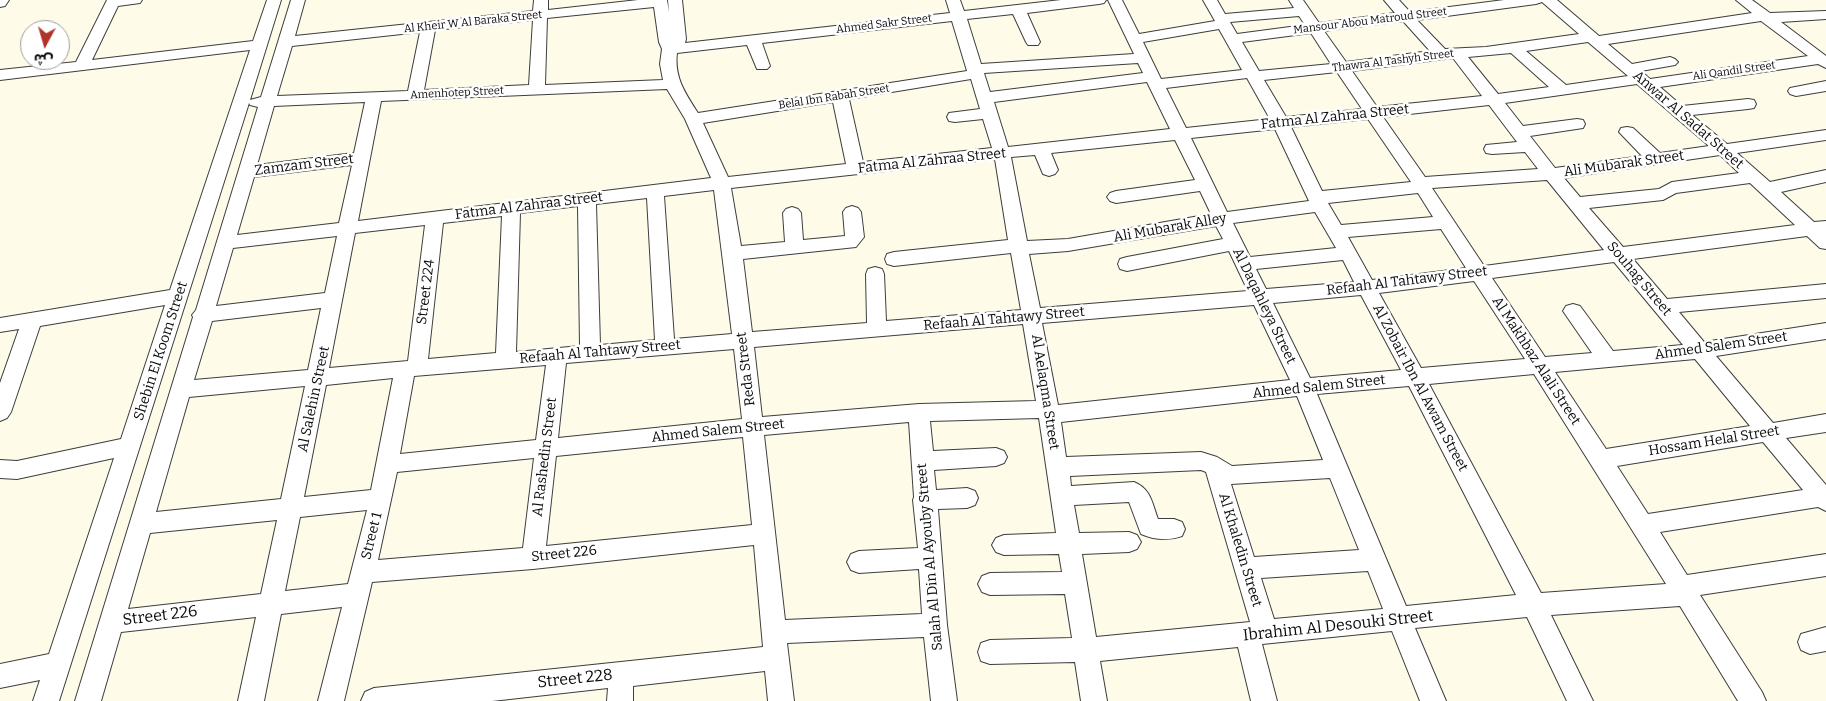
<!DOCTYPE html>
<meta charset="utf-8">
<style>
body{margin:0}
#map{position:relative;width:1826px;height:701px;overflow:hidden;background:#fefce8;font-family:Bitter,"Noto Sans Arabic",serif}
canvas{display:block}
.north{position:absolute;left:20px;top:20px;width:50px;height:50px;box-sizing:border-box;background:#fff;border:1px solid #9d9d9d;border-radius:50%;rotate:186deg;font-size:14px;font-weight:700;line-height:20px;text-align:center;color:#0a0a0a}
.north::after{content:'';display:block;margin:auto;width:18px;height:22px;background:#b1342b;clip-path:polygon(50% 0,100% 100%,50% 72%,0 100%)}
</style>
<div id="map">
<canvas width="1826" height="701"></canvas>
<div class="north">ش</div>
</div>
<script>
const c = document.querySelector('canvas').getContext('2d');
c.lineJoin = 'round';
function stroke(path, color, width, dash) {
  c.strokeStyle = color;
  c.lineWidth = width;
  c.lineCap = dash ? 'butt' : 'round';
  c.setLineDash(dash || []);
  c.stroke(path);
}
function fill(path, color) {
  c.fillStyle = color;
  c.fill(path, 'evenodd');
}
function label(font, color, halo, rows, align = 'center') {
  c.font = font + ' Bitter,serif';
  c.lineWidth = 5;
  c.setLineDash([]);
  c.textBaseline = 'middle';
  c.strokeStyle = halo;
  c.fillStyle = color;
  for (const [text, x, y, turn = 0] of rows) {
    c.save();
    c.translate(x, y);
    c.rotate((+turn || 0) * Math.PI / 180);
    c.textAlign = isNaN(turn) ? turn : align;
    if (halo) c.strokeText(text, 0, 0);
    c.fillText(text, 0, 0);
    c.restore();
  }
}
const minor = new Path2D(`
 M0 0H9L5 6 0 7Z
 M107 0H142L140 3 118 6 92 60 253 41 267 0H281L250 100 261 97 291 0H305L295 36 533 11 534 0H548V10L638 0H667L669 12 668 0H682L686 39 685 43 950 13 946 0H960L964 11 1061 0H1106L1104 3 1099 4 1027 13 1040 42 1038 45H1028L1026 42 1013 14 967 19 981 64 1134 54 1108 0H1122L1139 34 1215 21 1203 0H1217L1225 14 1294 8 1289 0H1303L1319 23 1395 13 1384 0H1399L1410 12 1504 0H1557L1599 36 1752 13 1736 0H1752L1770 13 1826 11V19L1781 22 1826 56V68L1818 64 1660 87 1682 106 1748 99 1754 100 1756 104 1754 108 1748 109 1692 115 1727 144 1826 130V140L1737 153 1770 182 1826 170V182L1781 192 1814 222 1826 221V249L1820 248 1807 236 1633 259 1667 299 1826 284V298L1679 312 1704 342 1826 323V339L1716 356 1773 423 1826 414V432L1786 438 1826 485V511L1818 507 1660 532 1687 575 1826 554V576L1700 595 1762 692 1766 701H1738L1680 606 1551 615 1593 701H1567L1527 617 1415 628 1446 701H1420L1392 631 1262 644 1277 701H1251L1238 647 1100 661 1107 701H1081L1075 662 990 664 981 661 978 652 981 643 990 640 1072 638 1065 594 990 595 982 592 978 584 982 576 990 573 1062 572 1059 554 1004 555 996 552 992 545 996 538 1004 535 1056 533 1039 418 930 421 933 451 996 448 1004 451 1007 457 1004 463 996 466 934 470 936 490 967 488 975 491 978 498 975 505 967 508 938 509 947 625 957 701H931L924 637 787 643 794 701H768L765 671 633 686V701H607L608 688 492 701H361L365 692 374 688 763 647 754 545 533 569 372 582 344 701H318L342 607 281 614 264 701H238L256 617 121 632 101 701H75L193 317 192 315 196 310 258 107 250 105 249 103 59 701H33L40 680 0 688V664L49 654 114 458 17 479 0 478V460L17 461 121 439 165 305 40 326 11 412 7 418 0 421V383L19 329 0 332V318L170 290 250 50 0 80V70L76 62ZM1542 2 1579 34 1486 47 1445 49 1417 20 1536 4ZM654 7 659 42 662 49 660 64 663 80 545 85 547 18ZM1299 16 1305 25 1237 34 1230 22ZM533 20 529 85 424 90 435 30ZM952 21 967 71 698 113C685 93 674 77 677 53L747 45 757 69H767L770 66 762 43ZM1403 21 1430 51 1346 62 1324 31ZM1761 21 1808 56 1650 79 1641 71 1675 65 1678 62 1675 59 1670 57 1632 64 1608 44ZM1219 29 1242 70 1161 79 1143 42ZM420 32 408 91 277 96 292 46ZM1311 33 1331 64 1259 71 1242 42ZM1588 42 1628 76 1566 85 1526 51ZM1511 53 1549 87 1498 94 1468 57ZM1453 58 1482 96 1377 107 1352 71ZM1138 63 1143 73 990 92 984 73ZM1337 72 1362 109 1286 117 1264 80ZM1247 78 1270 119 1186 128 1166 88ZM971 79 980 109 949 113 947 117 949 121 955 122 983 119 992 148 863 162 849 99ZM1147 82 1170 129 1008 147 994 102ZM1637 84 1709 146 1660 153 1633 128 1627 127 1621 128 1619 132 1642 156 1555 168 1530 136 1583 128 1585 124 1583 120 1577 119 1523 126 1505 103ZM667 89 685 119 711 178 358 221 381 101ZM365 102 354 153 257 165 274 106ZM833 102 846 164 728 177 703 123ZM1489 105 1517 142 1486 145 1484 149 1486 153 1492 154 1525 152 1538 169 1425 177 1383 117ZM1368 119 1411 182 1322 191 1291 127ZM1275 129 1309 201 1227 212 1191 138ZM1175 140 1195 180 1116 191 1110 193 1107 197 1110 201 1116 203 1200 191 1211 214 1068 239 1027 241 1011 157 1035 155 1043 174 1049 176 1055 174 1058 170 1051 153ZM1720 155 1739 173 1672 182 1659 189 1580 197 1564 178ZM995 159 1008 240 894 252 887 254 885 259 887 264 894 266 1011 253 1021 310 886 321 884 274 882 269 875 267 868 269 866 274 867 323 752 332 743 259 856 247 864 237 861 212 858 208 852 206 846 208 843 212 845 236 803 240 801 213 798 209 792 207 786 209 783 213 785 242 741 246 731 188ZM352 165 339 223 237 235 254 177ZM1547 180 1604 250 1484 266 1432 188ZM1750 183 1795 225 1623 247 1589 208 1663 200 1676 193ZM714 190 732 334 674 339 664 196ZM1418 193 1433 217 1341 225 1328 203ZM647 198 655 340 600 345 596 204ZM578 206 580 346 516 352 520 213ZM1315 212 1336 248 1250 257 1233 223ZM502 216 496 353 428 359 443 223ZM425 225 408 361 329 368 355 233ZM1216 226 1223 239 1127 257 1120 259 1118 264 1120 269 1127 271 1229 251 1248 291 1040 308 1029 254 1068 251ZM1441 229 1466 268 1372 280 1348 237ZM337 236 325 293 216 306 233 248ZM1343 260 1354 282 1266 289 1256 269ZM1614 262 1683 345 1613 351 1580 306 1573 304 1566 306 1563 311 1592 353 1545 357 1492 278ZM1474 281 1525 359 1421 368 1379 293ZM1361 295 1401 370 1310 378 1273 303ZM1254 305 1290 380 1058 405 1042 323ZM321 308 308 370 194 380 212 321ZM1023 324 1036 401 919 404 762 417 754 347ZM734 349 742 419 558 438 566 363ZM1695 359 1750 426 1606 449 1555 372ZM546 365 536 440 400 454 414 376ZM1534 374 1666 584 1541 593 1429 384ZM393 378 371 490 304 497 326 385ZM305 386 281 499 156 512 189 397ZM1409 386 1516 595 1406 606 1317 394ZM1297 396 1323 460 1232 466 1217 457 1201 452 1066 457 1061 422ZM909 422 914 497 913 500 918 548 859 551 851 554 847 562 851 570 859 573 919 569 922 614 785 620 764 435ZM743 437 752 525 546 546 556 456ZM1763 442 1803 490 1648 514 1617 466ZM534 458 523 548 378 560 397 472ZM1201 470 1206 472 1250 622 1096 637 1082 554 1129 552 1137 549 1141 542 1137 535 1129 532 1079 533 1074 505 1129 502 1141 534C1155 540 1168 541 1182 536L1185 529 1182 522 1174 519H1158C1152 503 1151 489 1134 482L1071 486 1070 476ZM1330 478 1359 550 1254 557 1231 484ZM367 510 348 584 285 591 300 517ZM277 520 261 594 128 609 150 533ZM1368 571 1383 609 1274 619 1261 578Z
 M1826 81V91L1796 96 1790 94 1788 91 1790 88Z
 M1826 627V651L1810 654 1801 650 1798 642 1801 634Z`);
const farStreetnames = [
 ["Mansour Abou Matroud Street",1370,21,-7],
 ["Al Kheir W Al Baraka Street",473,22,-6],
 ["Ahmed Sakr Street",884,24,-7],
 ["Thawra Al Tashyh Street",1393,61,-7],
 ["Ali Qandil Street",1734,71,-8],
 ["Amenhotep Street",457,93,-3],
 ["Belal Ibn Rabah Street",834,97,-9]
];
const streetNames = [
 ["Fatma Al Zahraa Street",1335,117,-6],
 ["Anwar Al Sadat Street",1688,120,41],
 ["Fatma Al Zahraa Street",932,161,-6],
 ["Ali Mubarak Street",1624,164,-8],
 ["Zamzam Street",304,165,-7],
 ["Fatma Al Zahraa Street",529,206,-7],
 ["Ali Mubarak Alley",1170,228,-10],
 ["Souhag Street",1639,279,50],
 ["Refaah Al Tahtawy Street",1407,281,-7],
 ["Street 224",426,292,-83],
 ["Al Daqahleya Street",1264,306,64],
 ["Refaah Al Tahtawy Street",1004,319,-5],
 ["Ahmed Salem Street",1721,346,-8],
 ["Shebin El Koom Street",161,351,-72],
 ["Refaah Al Tahtawy Street",600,352,-5],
 ["Al Makhbaz Alali Street",1536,361,57],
 ["Reda Street",746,369,-97],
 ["Ahmed Salem Street",1319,387,-6],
 ["Al Zobair Ibn Al Awam Street",1420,388,62],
 ["Al Aelaqma Street",1045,392,81],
 ["Al Salehin Street",314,399,-78],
 ["Ahmed Salem Street",718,431,-6],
 ["Hossam Helal Street",1714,441,-9],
 ["Al Rashedin Street",545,457,-83],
 ["Street 1",372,536,-76],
 ["Al Khaledin Street",1240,550,73],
 ["Street 226",564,554,-6],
 ["Salah Al Din Al Ayouby Street",930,557,-95]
];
const nearStreetnames = [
 ["Street 226",160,616,-7],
 ["Ibrahim Al Desouki Street",1338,626,-6],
 ["Street 228",575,679,-6]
];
stroke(minor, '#3d3d3d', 2);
fill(minor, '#fff');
label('11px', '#0a0a0a', '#fff', farStreetnames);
label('14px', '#0a0a0a', '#fff', streetNames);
label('16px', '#0a0a0a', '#fff', nearStreetnames);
</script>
